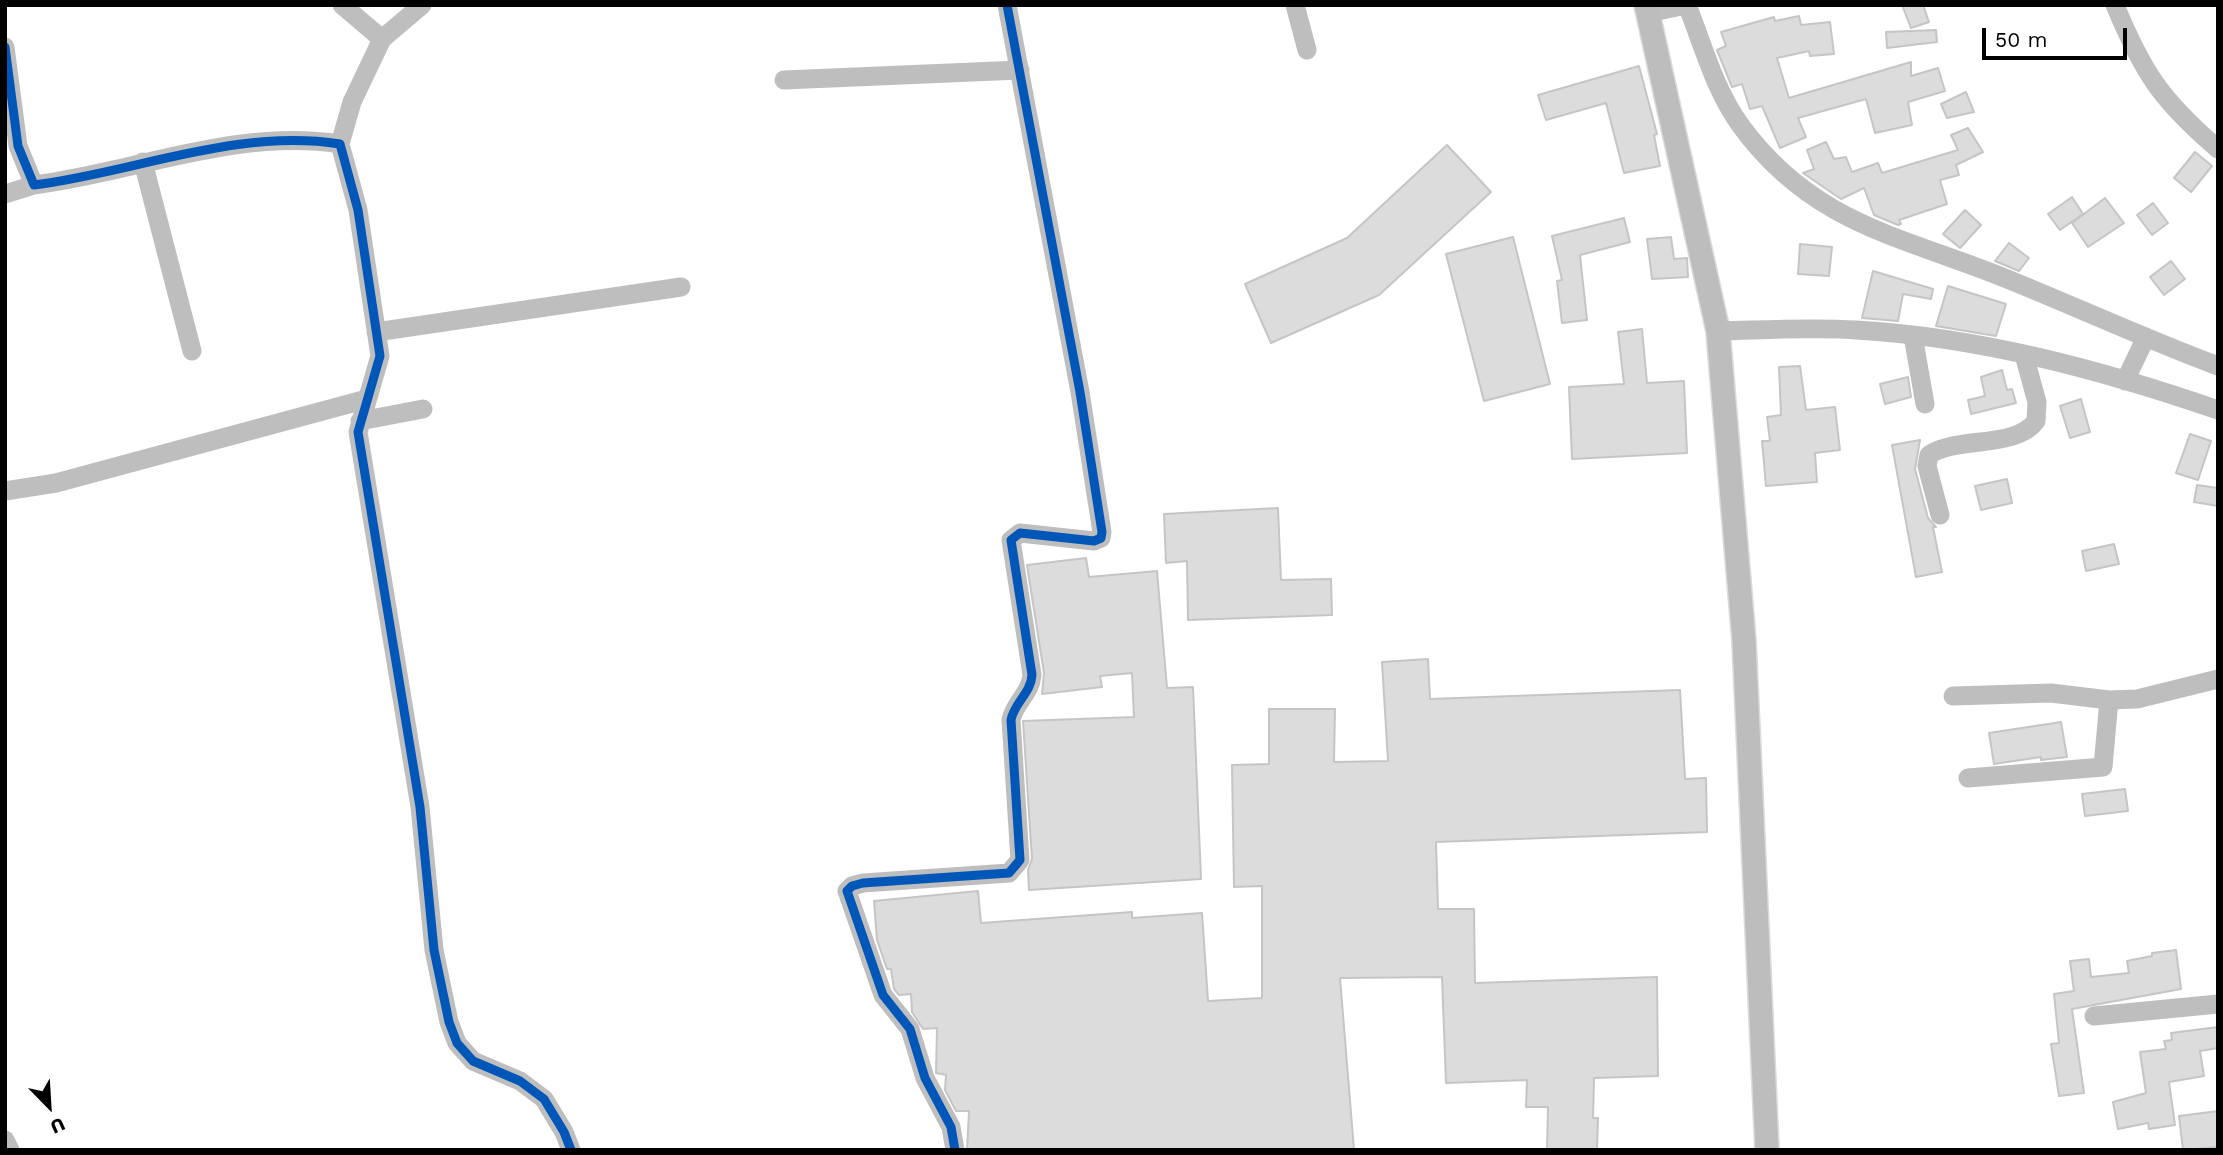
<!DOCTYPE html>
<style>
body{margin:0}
#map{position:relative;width:2223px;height:1155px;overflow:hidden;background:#fff;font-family:"Work Sans",sans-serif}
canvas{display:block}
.frame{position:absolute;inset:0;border:7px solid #000;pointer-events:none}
.north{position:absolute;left:14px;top:1071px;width:70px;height:70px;-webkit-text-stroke:5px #fff;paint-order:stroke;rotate:156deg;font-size:19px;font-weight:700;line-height:28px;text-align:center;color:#000}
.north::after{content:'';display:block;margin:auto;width:24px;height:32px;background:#000;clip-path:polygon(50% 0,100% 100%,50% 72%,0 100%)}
.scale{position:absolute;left:1982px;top:28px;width:145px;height:32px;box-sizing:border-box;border:4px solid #000;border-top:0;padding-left:9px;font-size:21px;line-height:24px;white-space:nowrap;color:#000;-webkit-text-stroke:5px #fff;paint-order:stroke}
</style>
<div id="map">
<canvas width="2223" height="1155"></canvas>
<div class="frame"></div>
<div class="north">U</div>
<div class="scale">50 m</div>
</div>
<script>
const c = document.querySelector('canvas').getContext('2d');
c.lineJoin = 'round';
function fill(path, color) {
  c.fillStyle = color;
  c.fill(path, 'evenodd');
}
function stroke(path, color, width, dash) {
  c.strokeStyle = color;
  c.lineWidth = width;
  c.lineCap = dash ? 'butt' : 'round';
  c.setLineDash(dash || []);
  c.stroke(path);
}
const building = new Path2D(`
 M1902 5H1923L1929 22 1911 28Z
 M1799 16 1801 25 1830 22 1834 54 1810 56 1809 51 1777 58 1789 98 1911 62V76L1938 68 1945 91 1908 102 1912 125 1875 133 1866 99 1798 118 1806 137 1780 148 1762 106 1750 109 1742 84 1732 87 1717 50 1726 46 1721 32 1774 17 1775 21Z
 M1936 30 1937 42 1887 48 1886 32Z
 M1639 66 1657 134 1654 135 1660 166 1624 173 1606 103 1546 120 1538 95Z
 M1966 92 1974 112 1947 118 1941 104Z
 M1968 128 1983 152 1956 165 1959 175 1940 180 1947 204 1899 220 1901 224 1898 225 1874 215 1864 188 1841 199 1803 173 1814 169 1807 150 1826 142 1834 159 1846 157 1852 172 1878 163 1882 173 1958 150 1951 135Z
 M1447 145 1491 192 1379 295 1271 343 1245 284 1347 238Z
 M2195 152 2212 166 2191 192 2174 178Z
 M2072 197 2083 214 2060 230 2048 214Z
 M2105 198 2124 223 2088 247 2072 223Z
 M2153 203 2168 223 2152 235 2137 215Z
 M1965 210 1981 225 1960 248 1943 234Z
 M1624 218 1630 242 1580 255 1587 320 1562 323 1557 281 1562 280 1552 236Z
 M1513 237 1550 384 1484 401 1446 254Z
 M1671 237 1674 259 1687 258 1688 277 1652 279 1647 239Z
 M2009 243 2029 258 2019 271 1995 261Z
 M1800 244 1832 247 1829 276 1798 274Z
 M2171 261 2185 279 2164 295 2150 277Z
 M1873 271 1933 289 1931 299 1903 294 1898 321 1862 318Z
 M1948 286 2006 304 1996 336 1936 326Z
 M1642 329 1647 383 1684 381 1687 453 1572 459 1569 387 1624 384 1618 332Z
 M1800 366 1806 410 1835 407 1840 450 1815 453 1817 482 1766 486 1762 441H1770L1767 417 1781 415 1779 367Z
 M2002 370 2007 390 2012 389 2016 403 1971 414 1968 400 1985 396 1981 377Z
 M1908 377 1911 397 1885 404 1880 384Z
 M2081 399 2090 432 2070 438 2060 406Z
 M2190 434 2211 441 2198 480 2176 473Z
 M1920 440 1915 469 1928 518 1936 527H1933L1942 572 1916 577 1892 445Z
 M2007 479 2012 503 1981 510 1975 486Z
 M2197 485 2218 488V506L2194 502Z
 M1278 508 1281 580 1331 579 1332 615 1188 620 1187 561 1166 563 1164 514Z
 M2114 544 2119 564 2086 571 2082 551Z
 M1086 558 1089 577 1157 571 1167 688 1193 687 1201 879 1029 890 1028 870 1032 859 1023 721 1134 717 1132 673 1100 676 1102 687 1042 694 1044 673 1027 565Z
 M1428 659 1430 699 1680 690 1685 779 1706 778 1707 832 1436 842 1438 909H1474L1475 983 1657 977 1658 1076 1594 1078 1593 1118H1598L1597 1150H1547L1548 1107H1526L1527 1080 1446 1083 1442 977 1340 978 1354 1150H967L969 1111H956L945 1090 946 1075 936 1073 937 1028 923 1029 912 1012 911 994 899 995 894 989 891 969H887L877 940 874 901 978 891 981 923 1132 912V918L1202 913 1208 1001 1262 998V886L1234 887 1232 765 1269 764V709H1335L1334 762 1388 761 1382 662Z
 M2061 722 2067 757 2041 760V757L1994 764 1989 733Z
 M2125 789 2128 811 2085 816 2082 794Z
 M2176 950 2181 989 2072 1009 2084 1093 2059 1096 2051 1044 2059 1043 2054 994 2074 991 2070 961 2089 959 2091 977 2129 973 2127 961 2152 956V953Z
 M2218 1027V1048L2200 1051 2204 1076 2169 1082 2175 1125 2149 1129 2148 1123 2118 1129 2113 1102 2146 1093 2140 1052 2166 1049 2164 1041 2172 1040 2171 1033Z
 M2218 1111V1147L2183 1150 2179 1116Z`);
const minor = new Path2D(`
 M342 5 382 39
 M1295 5 1307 50
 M1687 5C1703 45 1715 91 1741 126 1814 226 1906 237 2012 281 2081 309 2148 340 2218 366
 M2115 5C2143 73 2162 101 2218 149
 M1648 13 1686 5
 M5 47 18 146 34 185C136 172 235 128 340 144L358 210 380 356 358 432 420 807 434 950 449 1022 457 1043 473 1061 520 1081 544 1099 564 1132 571 1150
 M784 80 1020 70
 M340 144 352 102 382 39 422 5
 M143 162 192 351
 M5 194 34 185
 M1718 331C1764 330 1810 327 1856 330 1979 337 2102 370 2218 410
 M376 332 681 287
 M1913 336 1925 404
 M2125 381 2146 337
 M360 421 423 409
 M5 491 56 483 367 399
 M1940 515 1927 466 1929 455C1957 436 2016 449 2036 421L2037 402 2024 355
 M1953 696 2051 693 2109 700 2137 699 2218 679
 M1968 778 2103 767 2109 700
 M2094 1016 2218 1004
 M5 1140 10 1150
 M955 1150 951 1127 925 1078 910 1029 883 995 847 891 852 886 863 883 1009 873 1020 860 1011 720C1014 703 1031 693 1032 675L1011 540 1020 533 1094 541 1101 538 1102 532 1080 392 1007 5`);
const major = new Path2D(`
 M1646 5 1718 331 1744 641 1767 1150`);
const cycleway = new Path2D(`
 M5 47 18 146 34 185C136 172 235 128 340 144L358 210 380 356 358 432 420 807 434 950 449 1022 457 1043 473 1061 520 1081 544 1099 564 1132 571 1150
 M955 1150 951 1127 925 1078 910 1029 883 995 847 891 852 886 863 883 1009 873 1020 860 1011 720C1014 703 1031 693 1032 675L1011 540 1020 533 1094 541 1101 538 1102 532 1080 392 1007 5`);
fill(building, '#dcdcdc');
stroke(building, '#c5c5c5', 2);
stroke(major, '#dbdbdb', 26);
stroke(minor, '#bebebe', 19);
stroke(major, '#bdbdbd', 23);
stroke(cycleway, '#0057b8', 9);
</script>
